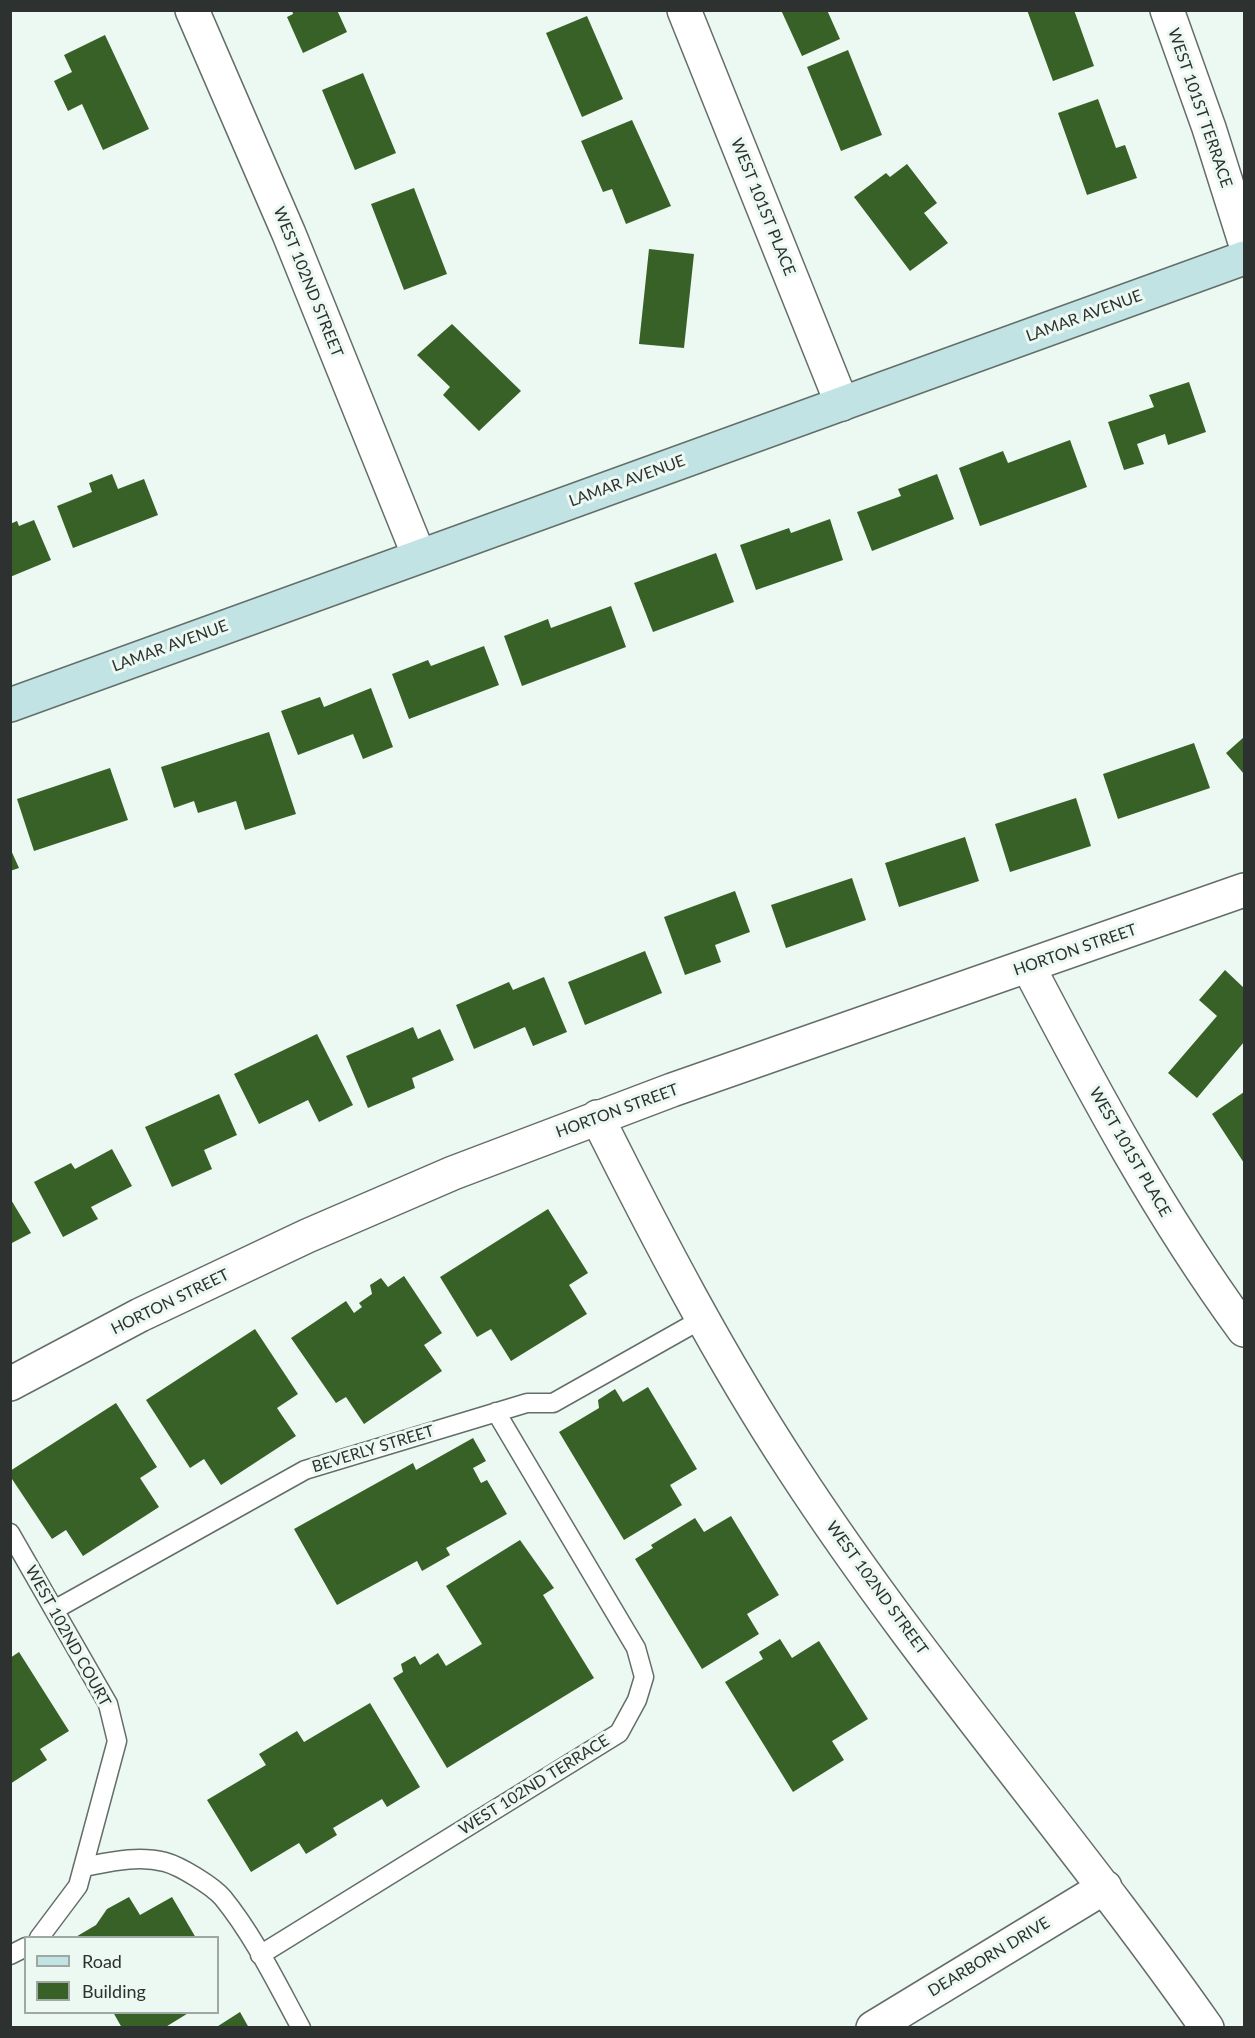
<!DOCTYPE html>
<style>
body{margin:0}
#map{position:relative;width:1255px;height:2038px;overflow:hidden;background:#ecf8f2;font-family:Lato,sans-serif}
canvas{display:block}
.frame{position:absolute;inset:0;border:12px solid #2d312f;pointer-events:none}
.legend{position:absolute;left:24px;top:1936px;width:195px;height:78px;box-sizing:border-box;background:#ecf8f2;border:2px solid #a0a8a4;margin:0;padding:8px 10px;list-style:none;font-size:18px;color:#2d312f}
.legend li{display:flex;align-items:center;gap:12px;height:30px}
.legend b{width:30px;border:2px solid #a0a8a4}
</style>
<div id="map">
<canvas width="1255" height="2038"></canvas>
<div class="frame"></div>
<ul class="legend">
<li><b style="height:8px;background:#c1e3e3"></b>Road</li>
<li><b style="height:16px;background:#386127"></b>Building</li>
</ul>
</div>
<script>
const c = document.querySelector('canvas').getContext('2d');
c.lineJoin = 'round';
function fill(path, color) {
  c.fillStyle = color;
  c.fill(path, 'evenodd');
}
function stroke(path, color, width, dash) {
  c.strokeStyle = color;
  c.lineWidth = width;
  c.lineCap = dash ? 'butt' : 'round';
  c.setLineDash(dash || []);
  c.stroke(path);
}
function label(font, color, halo, rows, align = 'center') {
  c.font = font + ' Lato,sans-serif';
  c.lineWidth = 6;
  c.setLineDash([]);
  c.textBaseline = 'middle';
  c.strokeStyle = halo;
  c.fillStyle = color;
  for (const [text, x, y, turn = 0] of rows) {
    c.save();
    c.translate(x, y);
    c.rotate((+turn || 0) * Math.PI / 180);
    c.textAlign = isNaN(turn) ? turn : align;
    if (halo) c.strokeText(text, 0, 0);
    c.fillText(text, 0, 0);
    c.restore();
  }
}
const building = new Path2D(`
 M292 10H337L347 32 303 53 287 17 293 14Z
 M781 10H827L840 39 802 56Z
 M1027 10H1074L1094 66 1053 81Z
 M587 16 623 99 582 117 546 33Z
 M105 35 149 129 103 150 82 104 68 111 54 81 72 72 64 55Z
 M848 50 882 135 841 151 807 67Z
 M363 73 396 153 355 170 322 90Z
 M1098 99 1116 148 1125 145 1137 178 1087 195 1058 113Z
 M632 120 671 206 626 224 612 189 603 192 581 141Z
 M907 164 937 203 924 213 948 243 910 271 854 197 886 173 890 177Z
 M414 188 447 274 404 290 371 204Z
 M649 249 694 254 684 348 639 344Z
 M452 324 521 391 479 431 443 395 450 387 417 355Z
 M1189 382 1206 432 1168 445 1165 434 1137 444 1144 464 1124 470 1108 422 1154 407 1149 395Z
 M1070 440 1087 487 980 526 959 468 1003 451 1008 463Z
 M112 474 118 489 144 479 158 515 73 548 57 506 92 492 89 483Z
 M937 474 954 519 872 551 857 512 901 496 898 489Z
 M830 519 843 560 756 590 740 545 789 528 791 533Z
 M34 520 51 560 10 577V524L17 521 19 526Z
 M716 553 734 602 653 632 634 583Z
 M611 606 626 647 522 686 504 636 548 619 551 628Z
 M484 646 499 685 409 719 392 674 428 660 431 666Z
 M371 688 393 747 363 759 353 734 298 755 281 711 320 697 324 707Z
 M269 732 296 814 245 830 236 801 198 813 194 801 174 808 161 767Z
 M1244 737V774L1226 753Z
 M1194 743 1210 788 1118 819 1103 774Z
 M110 768 128 820 34 851 17 799Z
 M1076 798 1091 846 1010 872 995 824Z
 M965 837 979 881 899 907 885 863Z
 M10 848 19 868 10 871Z
 M852 878 866 920 786 948 771 905Z
 M735 891 750 932 715 945 721 962 685 975 664 917Z
 M645 951 662 993 585 1025 568 982Z
 M1225 970 1244 988V1042L1197 1098 1168 1073 1217 1016 1199 1000Z
 M544 977 567 1032 533 1046 525 1027 474 1049 456 1005 509 982 513 990Z
 M413 1027 418 1039 440 1029 454 1060 412 1078 415 1088 368 1108 346 1056Z
 M317 1034 353 1105 319 1122 308 1100 259 1124 234 1074Z
 M1244 1092V1163L1212 1114Z
 M219 1094 237 1135 204 1150 212 1169 172 1187 145 1127Z
 M112 1149 132 1186 91 1207 98 1219 63 1237 34 1182 71 1163 75 1169Z
 M10 1198 31 1233 10 1244Z
 M548 1209 588 1273 569 1285 587 1314 511 1361 491 1329 477 1337 440 1277Z
 M404 1276 442 1333 424 1345 442 1371 364 1424 346 1397 336 1403 291 1338 346 1301 354 1313 362 1307 359 1303 372 1294 370 1285 381 1278 388 1287Z
 M255 1329 298 1394 277 1408 296 1436 221 1485 204 1459 190 1468 146 1400Z
 M648 1387 697 1469 670 1485 682 1505 624 1540 559 1432 599 1408 598 1400 615 1389 623 1402Z
 M116 1403 157 1467 140 1478 159 1507 83 1556 66 1530 52 1539 10 1476V1471Z
 M473 1438 486 1461 473 1468 481 1483 487 1480 507 1514 446 1548 450 1555 422 1571 417 1561 337 1605 294 1529 413 1463 416 1470Z
 M731 1516 779 1595 747 1614 759 1634 702 1669 635 1559 653 1548 651 1545 695 1518 704 1532Z
 M520 1540 554 1588 543 1595 594 1678 447 1768 393 1678 403 1672 401 1664 415 1656 420 1665 438 1653 446 1666 482 1644 446 1586Z
 M780 1639 792 1658 819 1641 868 1719 832 1741 844 1760 793 1792 725 1682 763 1659 759 1652Z
 M19 1652 69 1731 40 1749 47 1760 10 1784V1658Z
 M370 1703 420 1787 387 1807 382 1799 333 1828 337 1835 306 1854 299 1843 251 1872 207 1800 266 1765 259 1754 297 1731 304 1742Z
 M129 1897 140 1915 172 1897 196 1938H74L96 1925 107 1909Z
 M113 2012H190L164 2028H122Z
 M240 2012 249 2028H215Z`);
const lane = new Path2D(`
 M10 1533 108 1704 117 1741 78 1886 39 1938
 M54 1610 305 1470 527 1403H553L702 1319
 M83 1867C110 1862 137 1855 165 1862 180 1866 213 1886 223 1898 254 1936 277 1984 301 2028
 M10 1955 26 1947
 M260 1955 619 1733 637 1700 644 1677 636 1648 496 1412`);
const street = new Path2D(`
 M192 10 289 234 419 556
 M684 10 842 404
 M1167 10 1209 128 1244 239
 M1028 966C1094 1092 1160 1215 1244 1330
 M597 1117C657 1237 719 1356 793 1469 919 1663 1074 1838 1207 2028
 M10 1384 140 1315 307 1236 453 1173 672 1090 1244 890
 M873 2028 1105 1887`);
const secondary = new Path2D(`
 M10 705 1244 258`);
const streetNames = [
 ["WEST 101ST TERRACE",1200,108,71],
 ["WEST 101ST PLACE",763,207,68],
 ["WEST 102ND STREET",308,282,68],
 ["LAMAR AVENUE",1084,316,-20],
 ["LAMAR AVENUE",627,481,-20],
 ["LAMAR AVENUE",170,646,-20],
 ["HORTON STREET",1075,950,-19],
 ["HORTON STREET",617,1111,-20],
 ["WEST 101ST PLACE",1130,1152,60],
 ["HORTON STREET",170,1302,-26],
 ["BEVERLY STREET",373,1449,-17],
 ["WEST 102ND STREET",877,1588,54],
 ["WEST 102ND COURT",68,1636,61],
 ["WEST 102ND TERRACE",534,1785,-32],
 ["DEARBORN DRIVE",989,1957,-31]
];
fill(building, '#386127');
stroke(lane, '#646e69', 21);
stroke(street, '#646e69', 36);
stroke(secondary, '#646e69', 36);
stroke(lane, '#fff', 18);
stroke(street, '#fff', 33);
stroke(secondary, '#c1e3e3', 33);
label('16px', '#2d312f', '#ecf8f2', streetNames);
</script>
